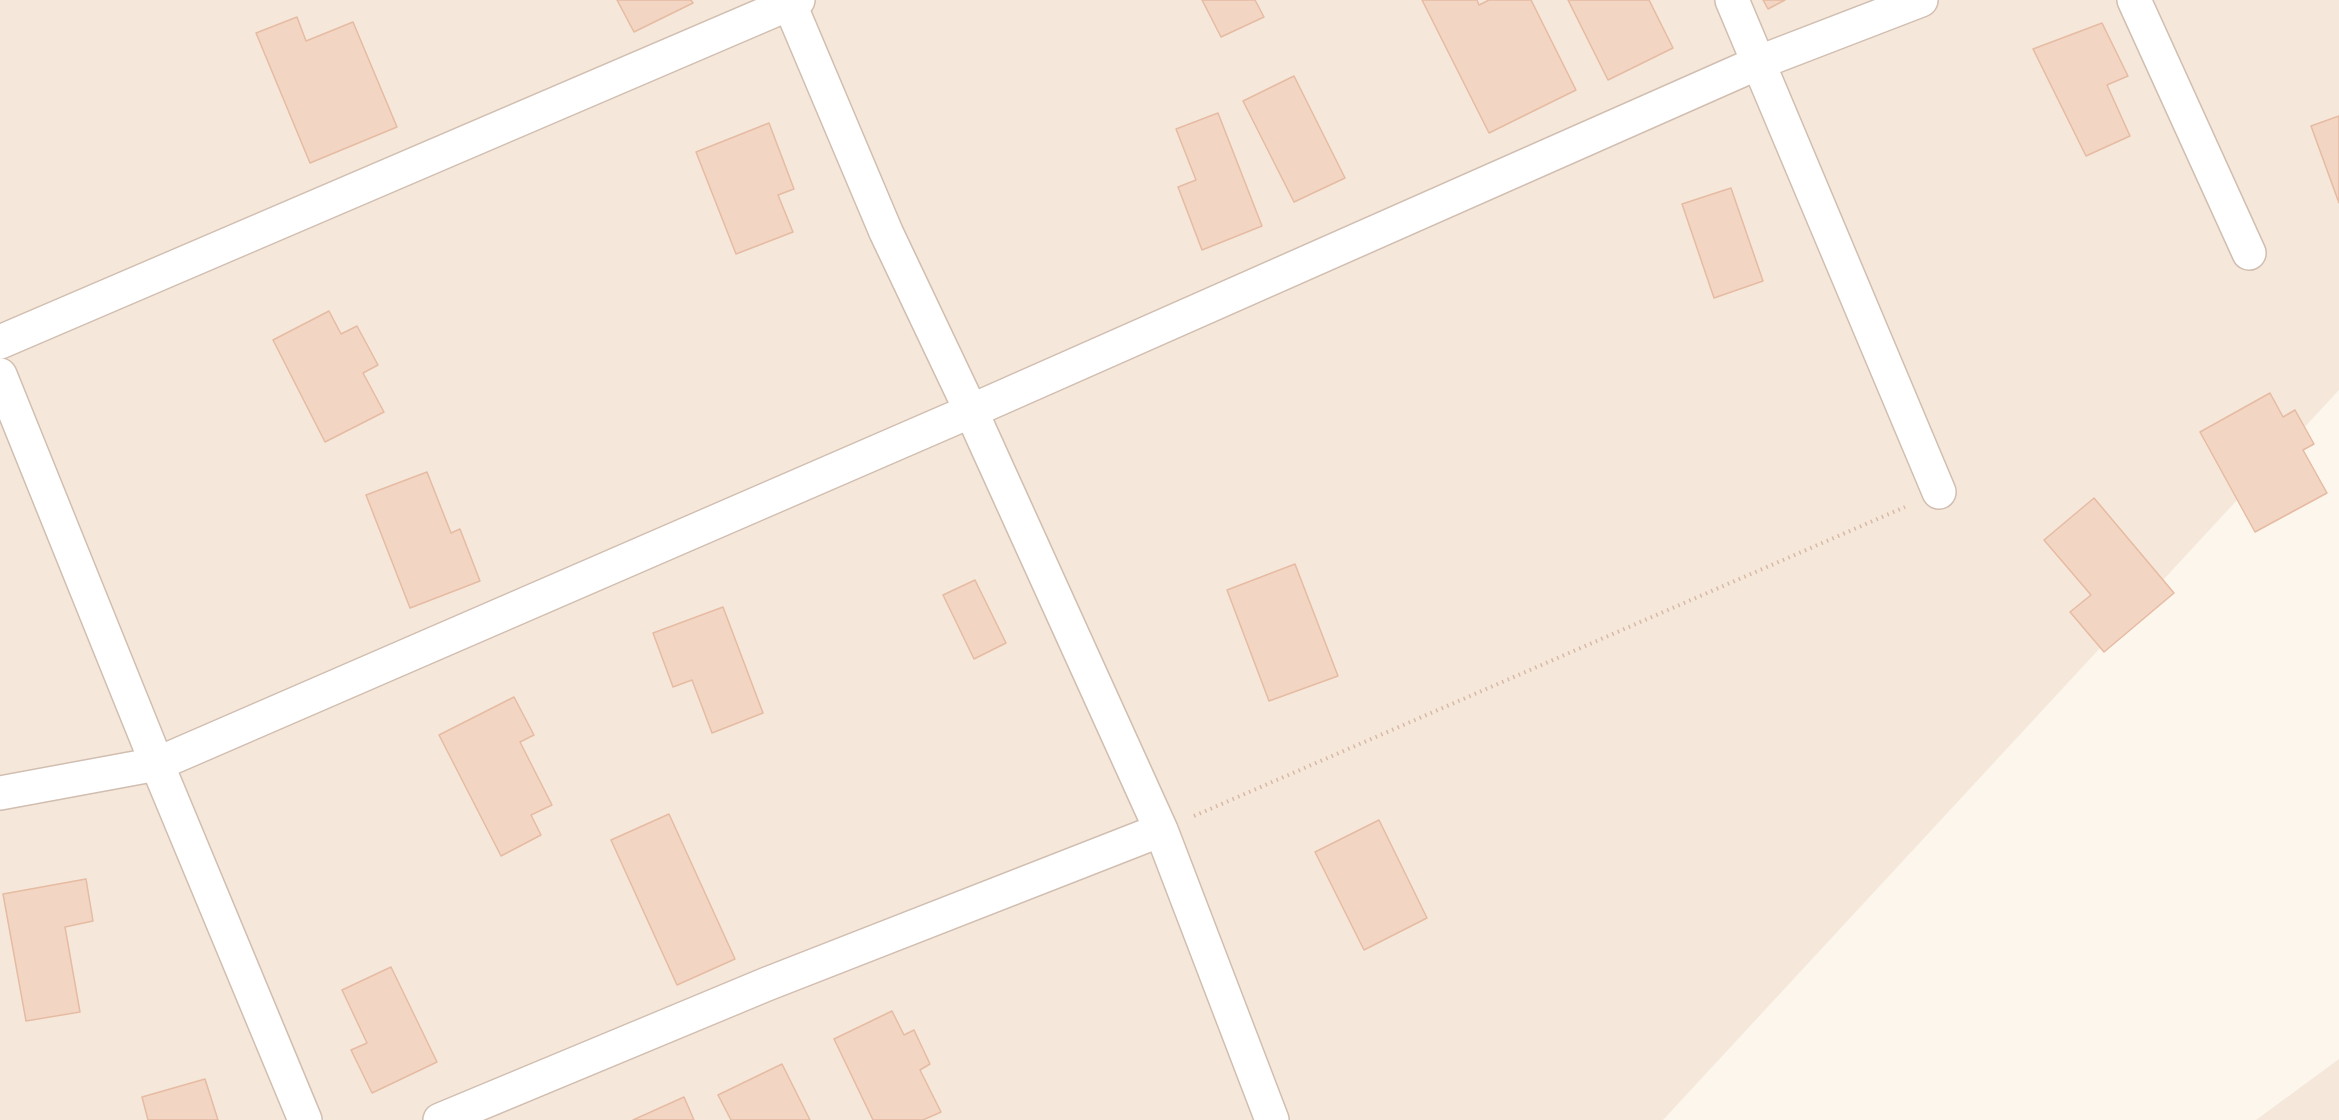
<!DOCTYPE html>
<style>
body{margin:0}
canvas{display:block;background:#fdf6ec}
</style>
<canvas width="2339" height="1120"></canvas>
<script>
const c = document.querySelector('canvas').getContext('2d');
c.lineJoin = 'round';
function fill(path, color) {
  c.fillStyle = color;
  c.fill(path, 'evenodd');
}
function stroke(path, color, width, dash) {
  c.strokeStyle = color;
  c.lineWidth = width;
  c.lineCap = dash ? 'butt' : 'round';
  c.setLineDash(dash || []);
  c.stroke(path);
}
const residential = new Path2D(`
 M0 0H2339V390L1663 1120H0Z
 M2339 1059V1120H2256Z`);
const building = new Path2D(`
 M617 0H691L693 3 634 32Z
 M1202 0H1255L1264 17 1221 37Z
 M1422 0H1477L1479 5 1489 0H1531L1576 90 1489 133Z
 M1568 0H1649L1673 48 1608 80Z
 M1763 0H1785L1768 9Z
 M297 17 306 41 353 22 397 127 310 163 256 33Z
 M2102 23 2128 76 2107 85 2130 136 2086 156 2033 49Z
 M1294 76 1345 178 1294 202 1243 101Z
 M1218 113 1262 226 1202 250 1178 187 1196 180 1176 129Z
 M2339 116V203L2311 126Z
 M769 123 794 189 778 195 793 232 736 254 696 152Z
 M1731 188 1763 281 1714 298 1682 204Z
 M329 311 341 334 357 326 378 365 363 373 384 412 325 442 273 340Z
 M2270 393 2283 417 2295 410 2314 444 2303 450 2327 493 2255 532 2200 432Z
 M427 472 451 533 460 529 480 581 410 608 366 495Z
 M2094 498 2174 593 2104 652 2070 612 2091 595 2044 540Z
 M1295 564 1338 676 1269 701 1227 590Z
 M975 580 1006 643 974 659 943 595Z
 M723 607 763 713 712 733 692 680 673 687 653 633Z
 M514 697 534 735 520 742 552 805 531 815 541 835 501 856 439 735Z
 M669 814 735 959 677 985 611 840Z
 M1379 820 1427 918 1364 950 1315 852Z
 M86 879 93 921 65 927 80 1012 26 1021 3 894Z
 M391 967 437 1062 372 1093 351 1050 367 1043 342 990Z
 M892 1011 904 1035 914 1030 930 1064 920 1070 941 1112 923 1120H873L834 1039Z
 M782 1064 810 1120H731L718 1095Z
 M205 1079 218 1120H148L142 1097Z
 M684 1097 694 1120H633Z`);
const path = new Path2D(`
 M1194 816 1905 507`);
const minor = new Path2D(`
 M788 0 886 232 971 411 1161 830 1272 1120
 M1732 0 1939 492
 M2134 0 2249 253
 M0 342 798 0
 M0 375 157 764 305 1120
 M0 793 157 764 971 411 1760 62 1921 0
 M440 1120 767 984 1161 830`);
fill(residential, '#f5e8da');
fill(building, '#f3d5c3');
stroke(building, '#e6bba3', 1.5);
stroke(minor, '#d1beb0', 36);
stroke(path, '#d9b8a5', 4, [1.5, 4.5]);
stroke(minor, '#fff', 33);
</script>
